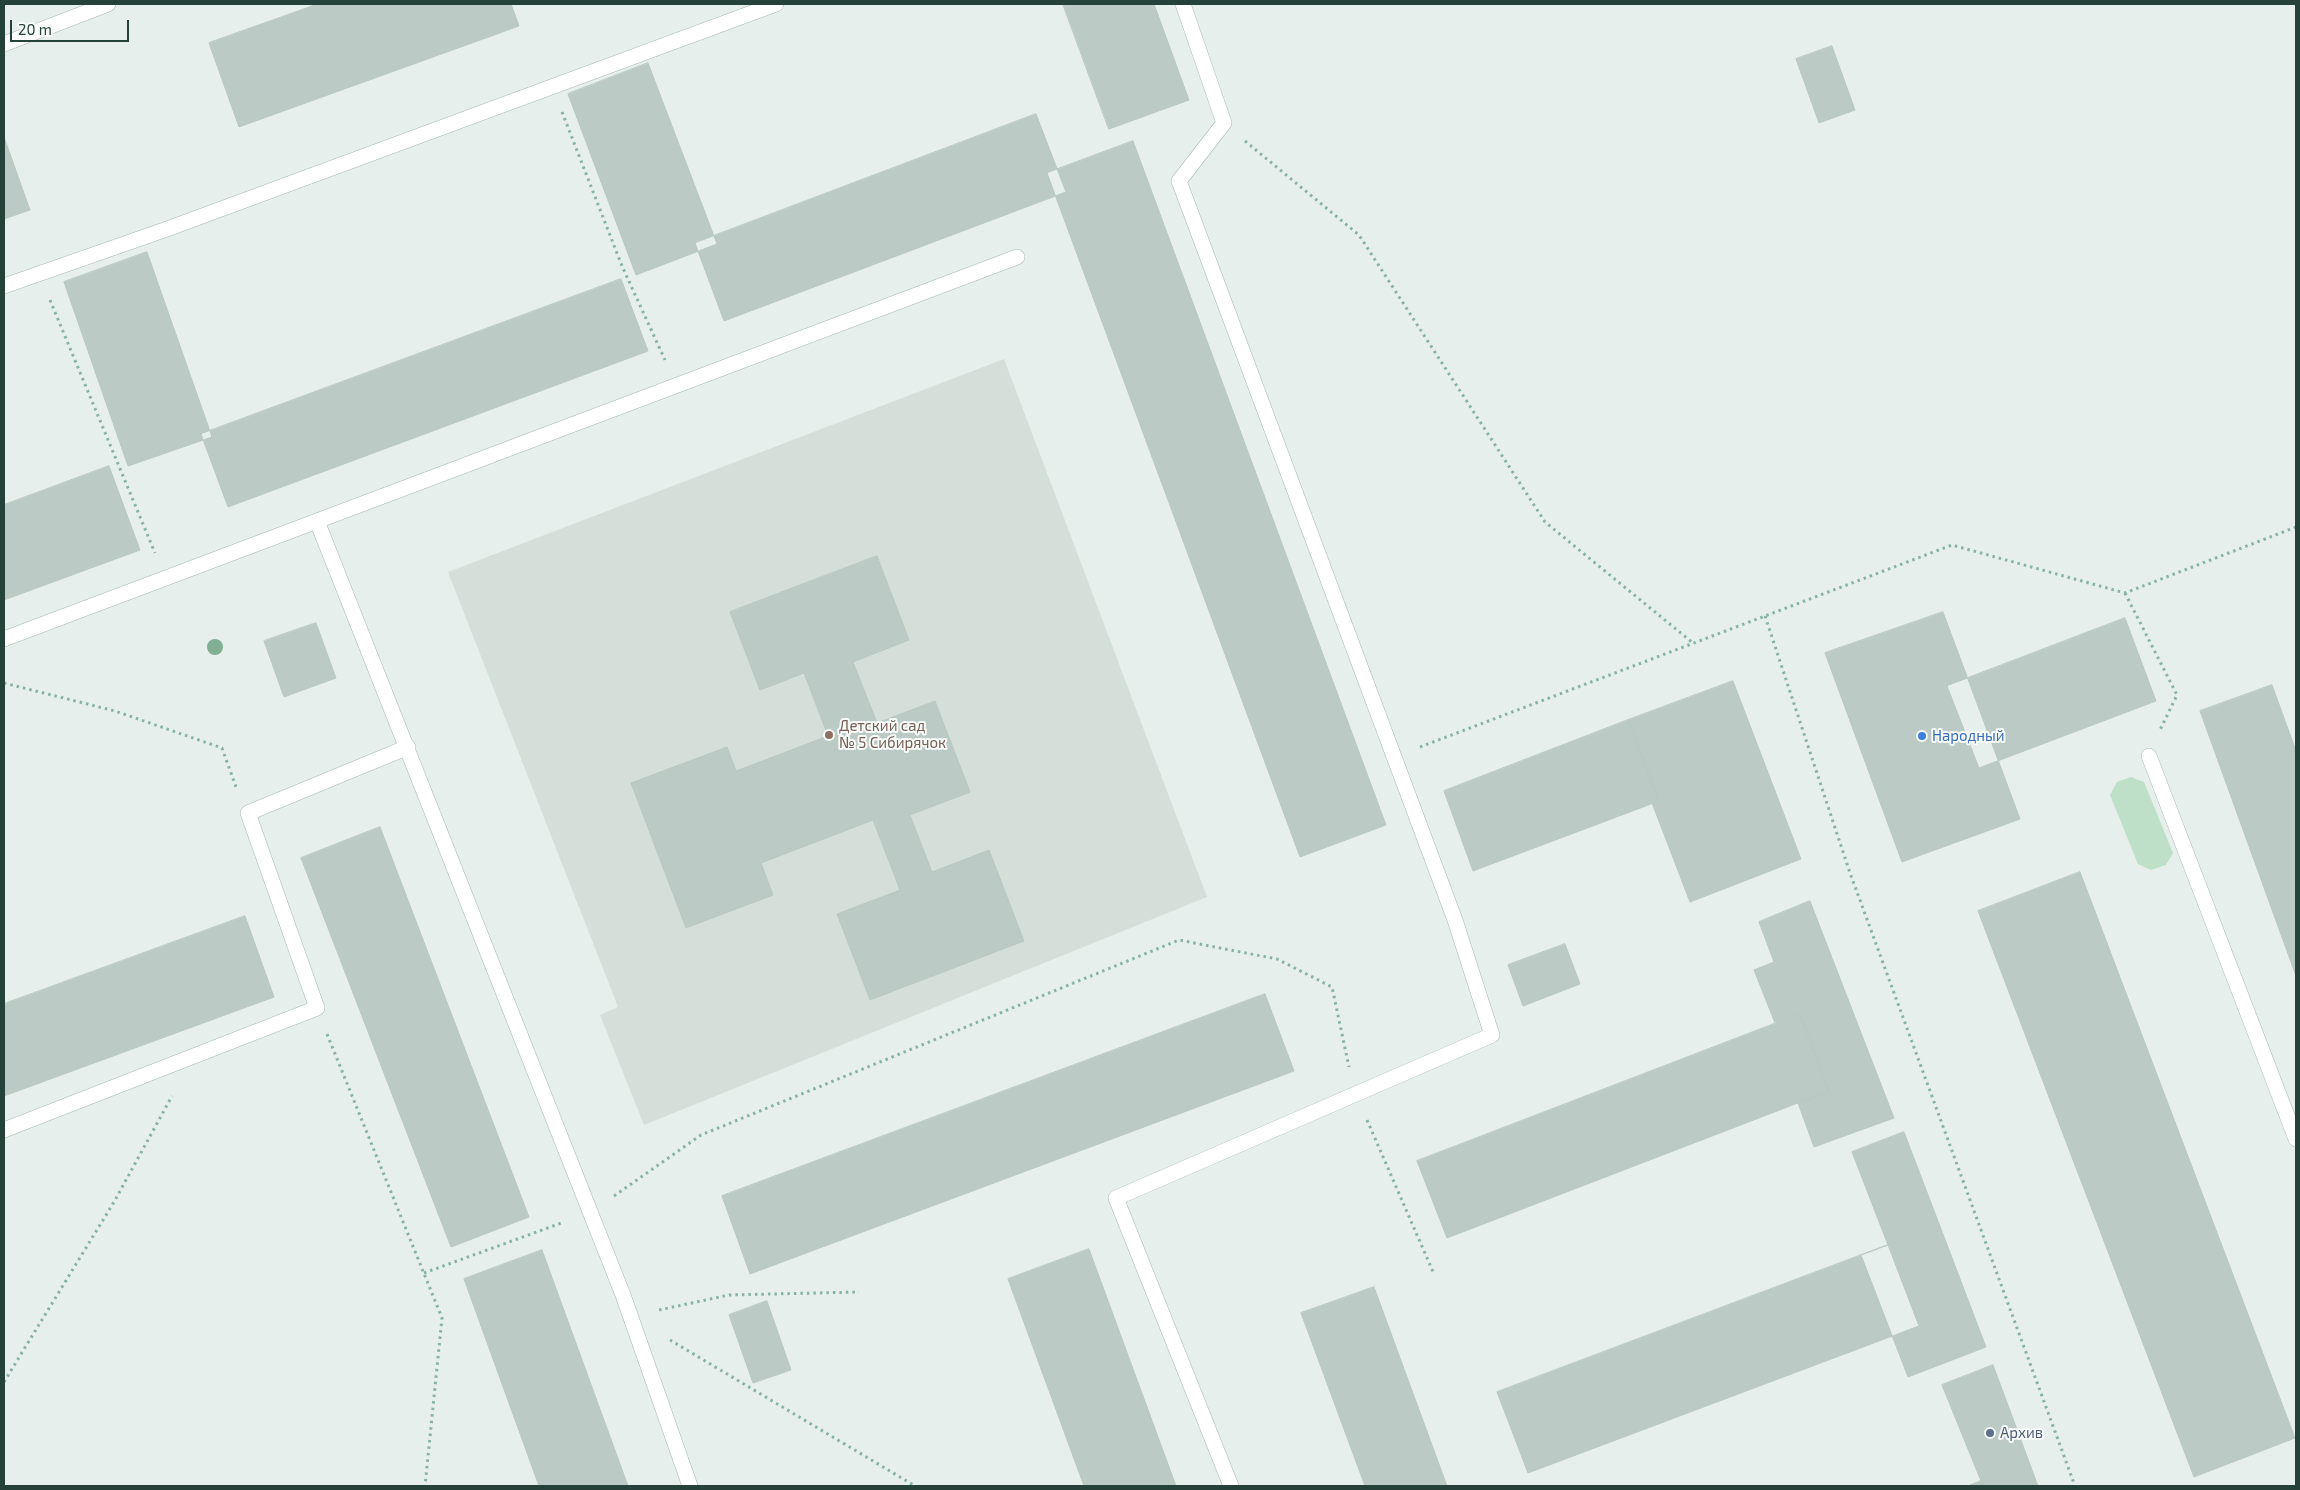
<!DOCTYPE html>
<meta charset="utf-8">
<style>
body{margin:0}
#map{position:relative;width:2300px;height:1490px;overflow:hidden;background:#e6efeb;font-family:"Exo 2",sans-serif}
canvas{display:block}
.frame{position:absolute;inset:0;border:5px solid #24423a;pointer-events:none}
.scale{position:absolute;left:10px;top:20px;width:119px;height:22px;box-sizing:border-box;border:2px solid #24423a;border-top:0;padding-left:6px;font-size:15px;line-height:18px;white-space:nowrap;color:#24423a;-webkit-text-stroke:4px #f7fbf9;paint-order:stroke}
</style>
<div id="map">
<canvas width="2300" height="1490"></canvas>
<div class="frame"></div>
<div class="scale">20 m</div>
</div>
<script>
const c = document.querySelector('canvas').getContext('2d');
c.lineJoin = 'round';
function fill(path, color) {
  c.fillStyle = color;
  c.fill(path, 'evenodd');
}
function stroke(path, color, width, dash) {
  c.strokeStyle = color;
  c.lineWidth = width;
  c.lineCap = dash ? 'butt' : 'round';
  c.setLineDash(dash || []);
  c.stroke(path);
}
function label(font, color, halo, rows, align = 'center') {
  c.font = font + ' "Exo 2",sans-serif';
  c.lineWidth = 4;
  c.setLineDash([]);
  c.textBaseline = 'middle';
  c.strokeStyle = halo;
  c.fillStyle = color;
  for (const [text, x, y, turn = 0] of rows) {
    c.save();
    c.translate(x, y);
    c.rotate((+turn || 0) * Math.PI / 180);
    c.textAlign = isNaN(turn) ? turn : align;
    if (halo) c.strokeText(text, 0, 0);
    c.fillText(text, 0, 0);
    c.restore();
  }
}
const built = new Path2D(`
 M1004 359 1207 897 644 1125 600 1015 618 1007 448 572Z`);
const green = new Path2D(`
 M2131 777 2144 782 2173 853 2166 865 2151 870 2138 864 2110 795 2117 782Z`);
const building = new Path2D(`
 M318 4H511L519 26 239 127 209 43Z
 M1063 4H1154L1189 100 1109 129Z
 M1832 46 1855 110 1819 123 1796 59Z
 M648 63 717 244 636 275 568 94Z
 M1036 114 1066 192 724 321 695 243Z
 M4 137 30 210 4 219Z
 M1133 141 1386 825 1300 857 1047 173Z
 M147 252 212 437 128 466 64 282Z
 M621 279 648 351 228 507 201 434Z
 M109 466 140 550 4 600V505Z
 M877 556 909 640 853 662 877 723 935 701 970 792 910 815 932 872 989 850 1024 941 870 1000 837 914 900 890 873 820 761 863 773 895 686 928 631 783 727 747 736 771 828 736 804 673 760 690 730 612Z
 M1943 612 2020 819 1902 862 1825 653Z
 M2125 618 2156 701 1979 768 1947 686Z
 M316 623 336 678 284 697 264 641Z
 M1733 681 1801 859 1690 902 1652 803 1659 801 1628 720Z
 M2272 685 2296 751V976L2200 711Z
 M1628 720 1659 801 1473 871 1444 791Z
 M380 827 529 1217 451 1247 301 858Z
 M2080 872 2295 1438 2194 1477 1978 911Z
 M1810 901 1894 1118 1814 1147 1798 1103 1829 1091 1800 1014 1775 1023 1754 970 1774 962 1759 922Z
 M245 916 274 997 4 1096V1004Z
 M1565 944 1580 984 1523 1006 1508 965Z
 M1265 994 1294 1071 750 1274 722 1196Z
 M1800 1014 1829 1091 1447 1238 1417 1161Z
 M1904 1132 1986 1347 1908 1377 1861 1255 1888 1245 1852 1152Z
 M1888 1245 1919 1326 1528 1473 1497 1392Z
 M1089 1249 1176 1486H1084L1008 1279Z
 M542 1250 628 1486H539L464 1279Z
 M1374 1287 1447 1486H1365L1301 1313Z
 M767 1301 791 1370 753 1383 729 1315Z
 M1993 1365 2038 1486H1983L1942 1385Z
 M1981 1481 1983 1486H1968Z`);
const path = new Path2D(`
 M562 112 622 266 665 360
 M1245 141 1359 235 1545 522 1693 643
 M50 300 155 553
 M2125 593 2177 695 2160 730
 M1765 616 1850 873 2075 1486
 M4 683 115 711 222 748 236 787
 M1420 747 1952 545 2125 593 2296 527
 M327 1034 442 1318 425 1486
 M1367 1120 1434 1274
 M614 1196 701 1135 1179 940 1277 959 1332 987 1349 1067
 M424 1273 564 1222
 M659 1310 729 1295 859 1292
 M670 1340 915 1486
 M4 1382 114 1202 172 1096`);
const minor = new Path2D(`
 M1183 4 1224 123 1179 181 1455 920 1492 1035 1116 1198 1231 1486
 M4 44 108 4
 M4 286 167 229 776 4
 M4 639 317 521
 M2149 756 2296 1139
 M4 1130 317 1008 248 813 408 747
 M690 1486 623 1295 317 521 1017 257`);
const trees = [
 [215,647]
];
const markers = [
 [829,735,5,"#8d6e63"],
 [1922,736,5,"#3f7fe0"],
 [1990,1433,5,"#5c6f8a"]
];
const educationNames = [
 ["Детский сад",839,726],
 ["№ 5 Сибирячок",839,743]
];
const shopNames = [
 ["Народный",1932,736]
];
const serviceNames = [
 ["Архив",2000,1433]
];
fill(built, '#d4dfda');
fill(green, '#bfe0c8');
fill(building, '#bbcac4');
stroke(building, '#b8c9c2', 1);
stroke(minor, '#a8b8b2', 16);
stroke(path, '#86b3a5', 3, [2.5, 4]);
stroke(minor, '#fff', 15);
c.fillStyle = '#80af93';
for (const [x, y] of trees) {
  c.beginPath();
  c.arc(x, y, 8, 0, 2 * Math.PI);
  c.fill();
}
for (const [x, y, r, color] of markers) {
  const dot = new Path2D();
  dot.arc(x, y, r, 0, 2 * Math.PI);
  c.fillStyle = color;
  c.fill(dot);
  stroke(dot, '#f7fbf9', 2);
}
label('15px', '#785e54', '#f7fbf9', educationNames, 'left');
label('15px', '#366cbe', '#f7fbf9', shopNames, 'left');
label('15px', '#4e5e75', '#f7fbf9', serviceNames, 'left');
</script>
